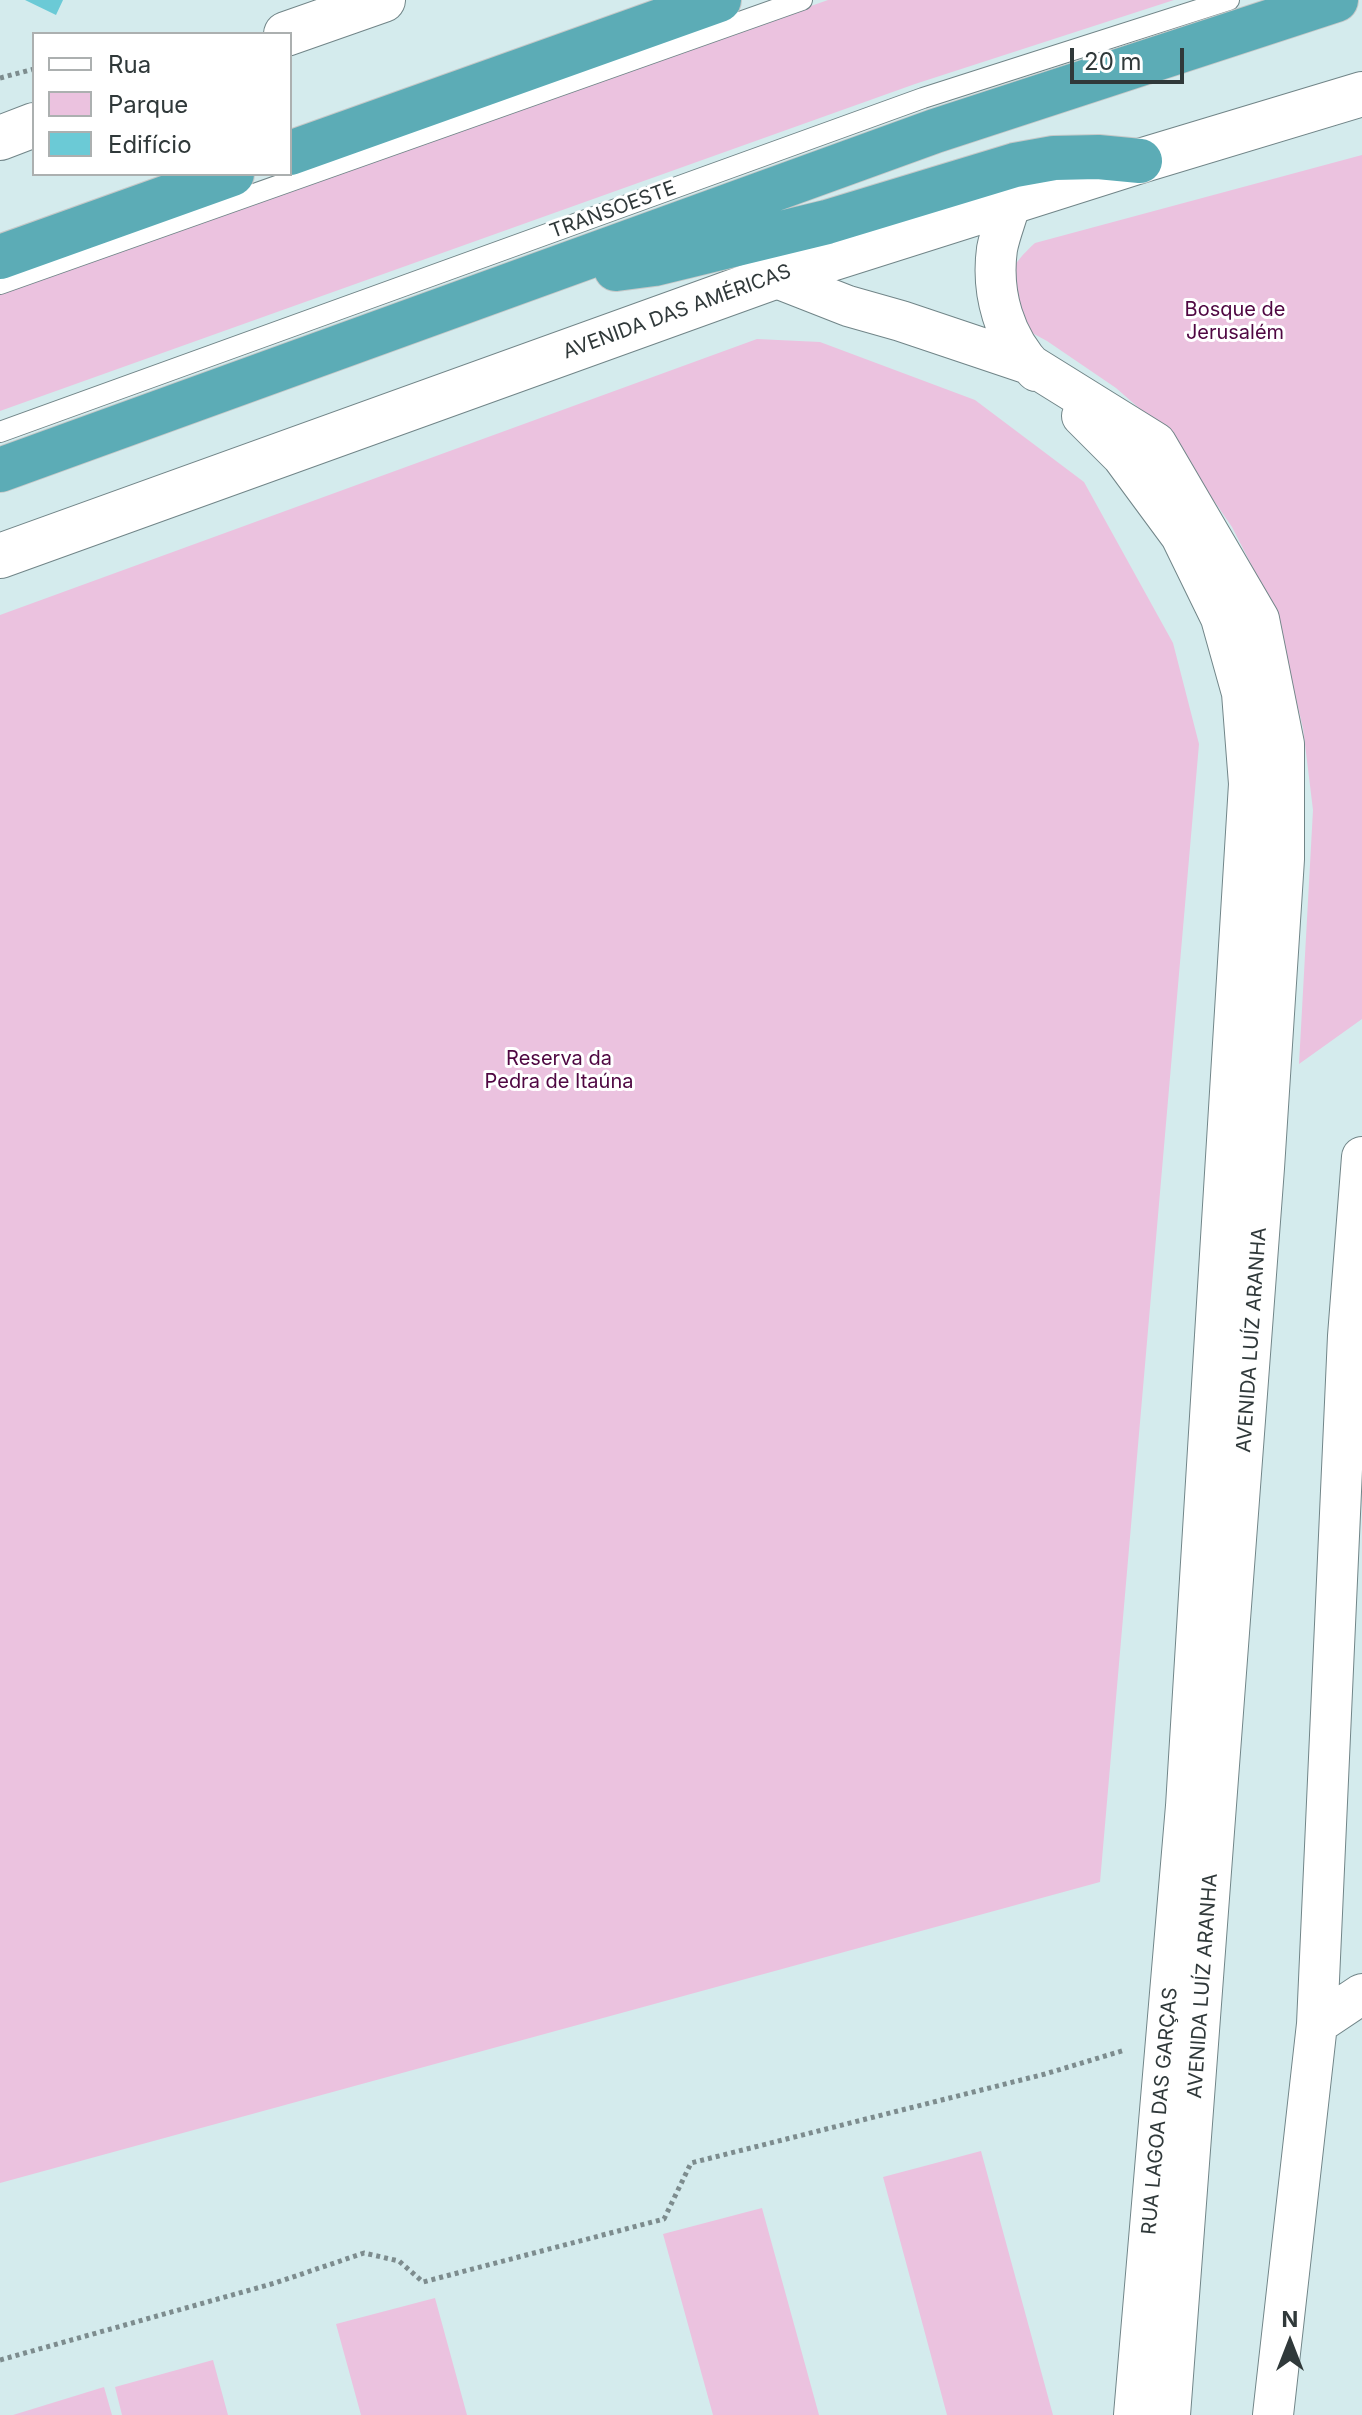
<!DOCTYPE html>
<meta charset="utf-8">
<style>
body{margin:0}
#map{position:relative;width:1362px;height:2415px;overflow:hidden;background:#d4ebed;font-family:Inter,sans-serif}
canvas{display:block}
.legend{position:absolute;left:32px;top:32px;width:260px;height:144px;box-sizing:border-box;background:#fff;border:2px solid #acb0b0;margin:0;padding:10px 14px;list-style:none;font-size:24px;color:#30393a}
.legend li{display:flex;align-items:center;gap:16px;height:40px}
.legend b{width:40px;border:2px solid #acb0b0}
.north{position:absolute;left:1250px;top:2303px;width:80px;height:80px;-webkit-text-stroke:6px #fff;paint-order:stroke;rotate:0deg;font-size:22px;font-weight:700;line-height:32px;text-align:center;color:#30393a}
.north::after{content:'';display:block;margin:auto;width:28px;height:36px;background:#30393a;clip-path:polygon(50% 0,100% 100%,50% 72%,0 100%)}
.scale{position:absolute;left:1070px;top:48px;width:114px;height:36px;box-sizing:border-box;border:4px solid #30393a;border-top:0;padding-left:10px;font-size:24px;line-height:28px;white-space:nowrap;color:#30393a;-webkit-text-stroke:6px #fff;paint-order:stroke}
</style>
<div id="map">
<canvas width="1362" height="2415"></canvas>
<ul class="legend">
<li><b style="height:10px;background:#fff"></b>Rua</li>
<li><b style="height:22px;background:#ebc2df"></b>Parque</li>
<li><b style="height:22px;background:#6bcad6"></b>Edifício</li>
</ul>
<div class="north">N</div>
<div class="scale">20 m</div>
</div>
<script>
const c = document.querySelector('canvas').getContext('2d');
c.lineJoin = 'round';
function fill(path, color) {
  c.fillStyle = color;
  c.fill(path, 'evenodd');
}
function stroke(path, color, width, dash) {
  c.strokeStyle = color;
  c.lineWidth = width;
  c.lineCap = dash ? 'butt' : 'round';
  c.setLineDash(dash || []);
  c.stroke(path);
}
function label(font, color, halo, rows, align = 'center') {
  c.font = font + ' Inter,sans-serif';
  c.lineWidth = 6;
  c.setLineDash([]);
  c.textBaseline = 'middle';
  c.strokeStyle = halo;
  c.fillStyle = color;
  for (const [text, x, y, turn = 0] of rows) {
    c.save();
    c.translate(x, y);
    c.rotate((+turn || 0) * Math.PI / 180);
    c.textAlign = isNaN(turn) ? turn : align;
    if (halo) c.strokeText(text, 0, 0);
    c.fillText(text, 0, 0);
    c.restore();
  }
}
const green = new Path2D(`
 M828 0H1174L915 84 0 411V292Z
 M1362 155V1019L1299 1064 1313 810 1303 728 1274 609 1232 527 1203 485 1148 416 1116 388 1047 341 1021 327C1009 284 998 277 1035 243Z
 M757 339 820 342 975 400 1084 482 1173 643 1199 744 1100 1882 0 2183V615Z
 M981 2151 1053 2415H947L883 2177Z
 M762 2208 819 2415H713L663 2234Z
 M435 2298 467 2415H361L336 2324Z
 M213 2360 228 2415H122L115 2387Z
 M104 2387 112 2415H13Z`);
const building = new Path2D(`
 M25 0H63L56 15Z`);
const path = new Path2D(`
 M0 78 34 69
 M0 2360 275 2283 364 2253 399 2261 423 2282 664 2219 691 2163 1045 2074 1125 2050`);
const service = new Path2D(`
 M0 284 802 0
 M0 432 923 98 1229 0`);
const minor = new Path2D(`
 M1011 201C1007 217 1000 233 997 249 991 293 1004 339 1036 371
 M774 277 848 306 901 321 1029 364 1156 443 1259 619 1284 744V859L1264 1168 1170 2415
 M1082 416 1122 456 1181 536 1221 618 1242 693 1249 784 1186 1806 1134 2415
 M1317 2024 1362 1994
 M1273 2415 1317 2024 1348 1336 1362 1157`);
const secondary = new Path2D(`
 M286 34 383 0
 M0 138 34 125
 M0 556 774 277 1140 161 1362 94`);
const trunk = new Path2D(`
 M290 153 719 0
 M0 257 232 174
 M616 269 654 264 827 222 1015 165 1054 158 1098 157 1140 161
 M0 470 935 131 1336 0`);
const streetNames = [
 ["TRANSOESTE",613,210,-20],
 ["AVENIDA DAS AMÉRICAS",677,312,-20],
 ["AVENIDA LUÍZ ARANHA",1252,1340,-86],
 ["AVENIDA LUÍZ ARANHA",1203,1986,-86],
 ["RUA LAGOA DAS GARÇAS",1160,2111,-85]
];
const parkNames = [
 ["Bosque de",1235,310],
 ["Jerusalém",1235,333],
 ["Reserva da",559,1059],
 ["Pedra de Itaúna",559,1082]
];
fill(green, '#ebc2df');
fill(building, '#6bcad6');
stroke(service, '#718588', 22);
stroke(minor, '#718588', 42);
stroke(secondary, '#718588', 46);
stroke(trunk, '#c5c8c8', 46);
stroke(path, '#7d8c8e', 5, [4, 4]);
stroke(service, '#fff', 20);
stroke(minor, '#fff', 40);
stroke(secondary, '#fff', 44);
stroke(trunk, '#5cacb6', 44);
label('20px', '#30393a', '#fff', streetNames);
label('20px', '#4f0742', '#fff', parkNames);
</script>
